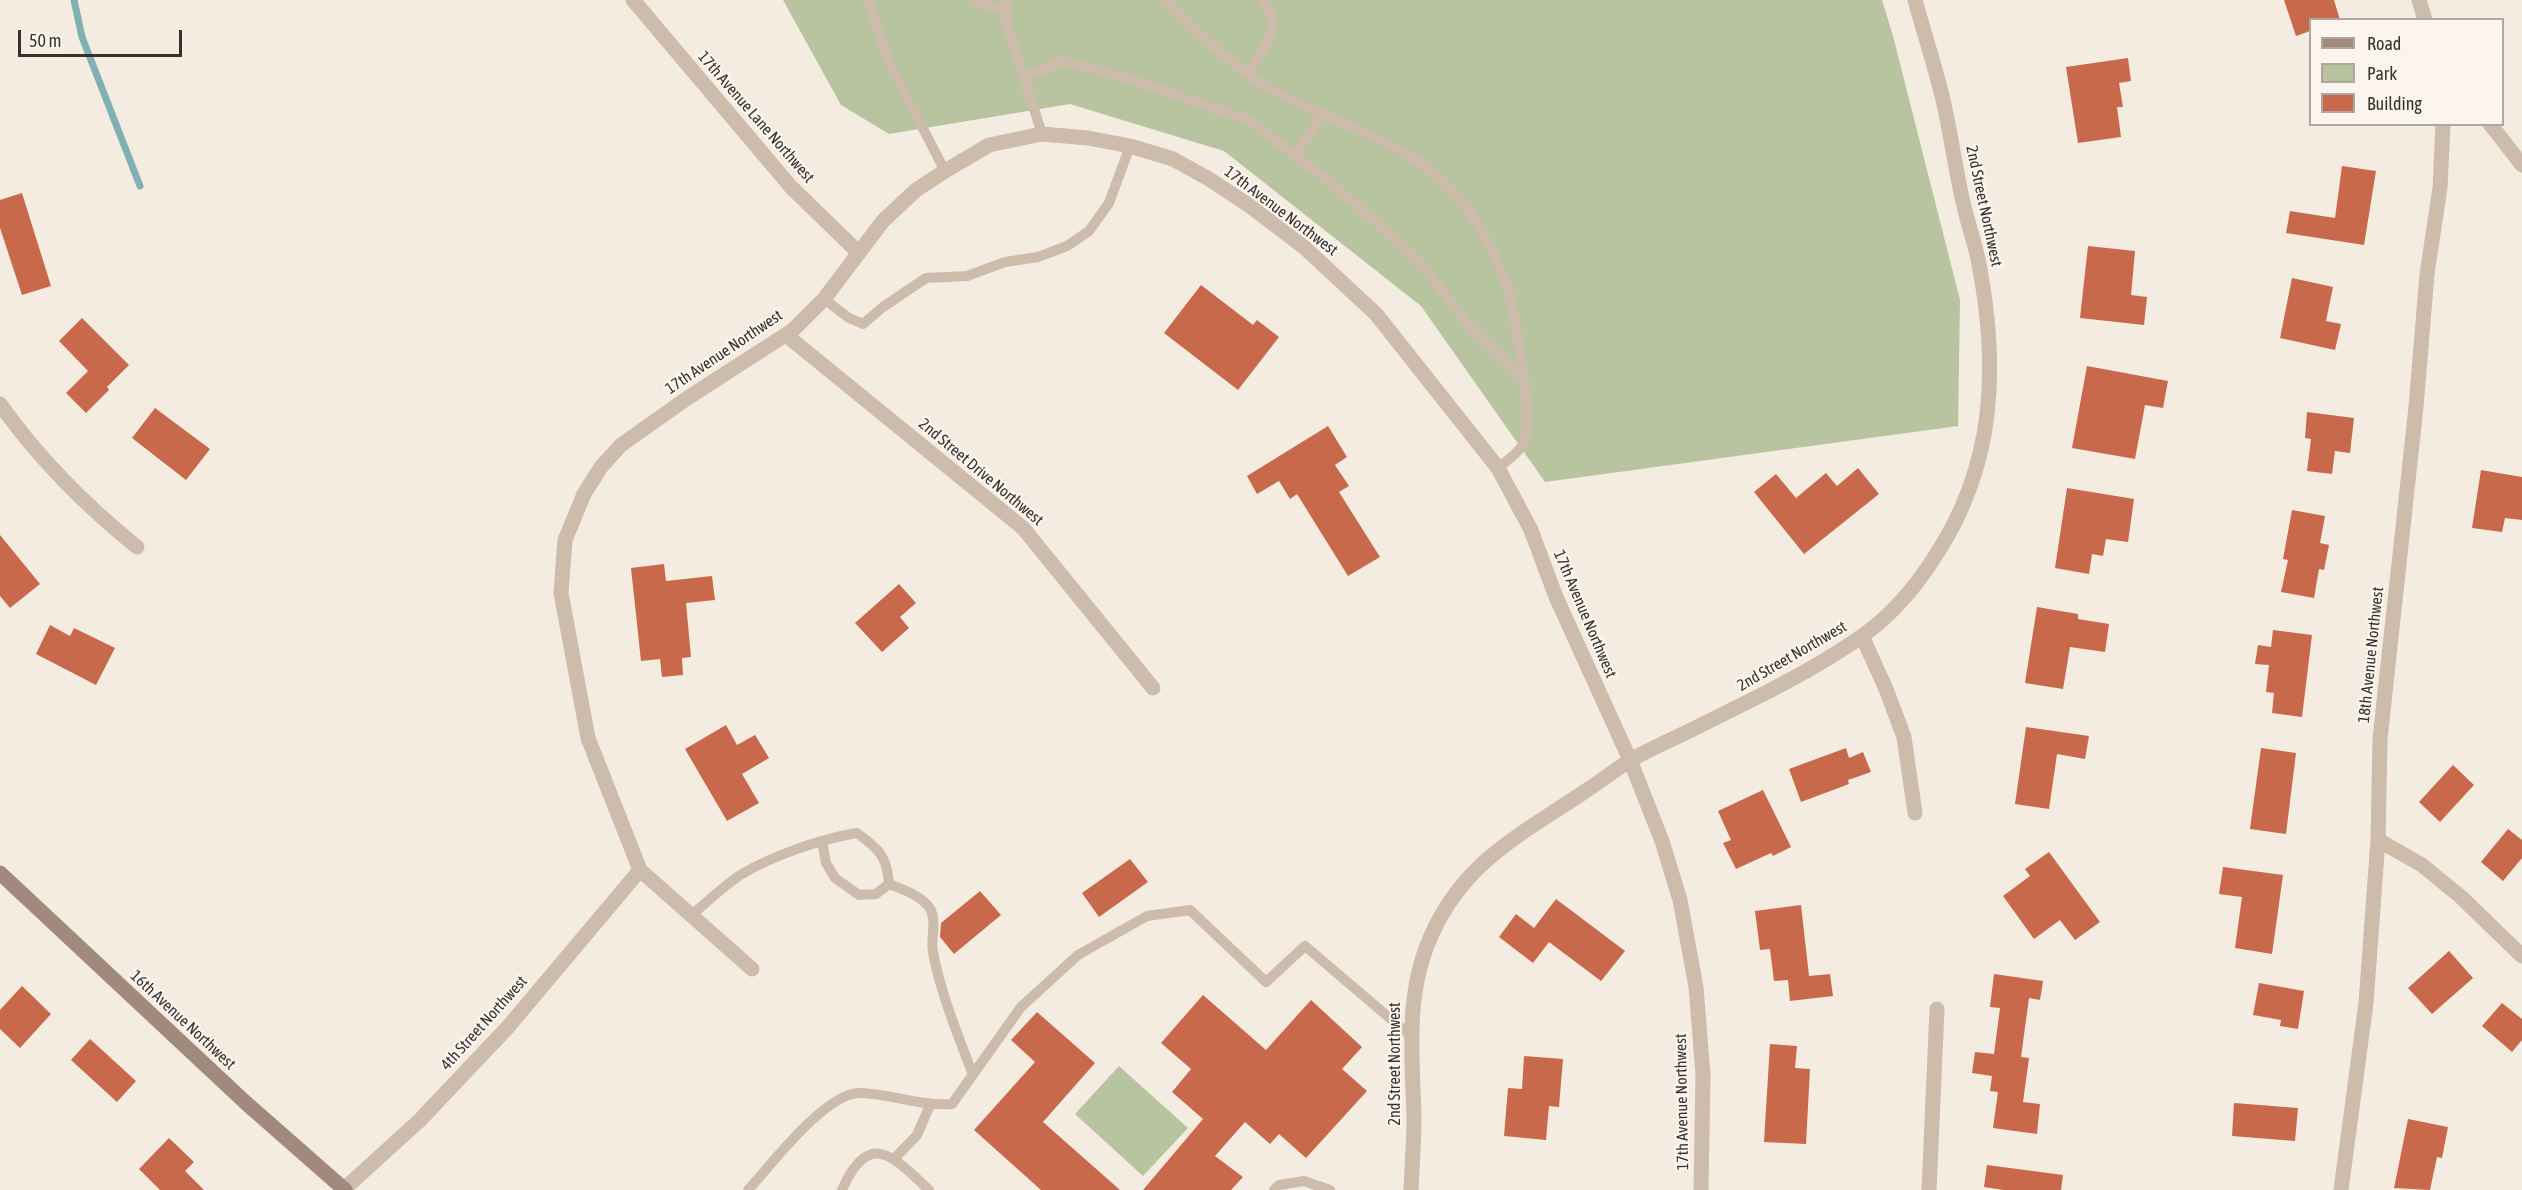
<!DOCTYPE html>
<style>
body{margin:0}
#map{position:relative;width:2522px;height:1190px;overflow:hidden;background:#f4ebe1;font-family:"Asap Condensed",sans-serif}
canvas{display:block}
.legend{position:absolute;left:2309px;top:18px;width:195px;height:108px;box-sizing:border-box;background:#fbf5ee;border:2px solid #aea6a0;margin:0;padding:8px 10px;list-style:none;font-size:18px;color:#3b302b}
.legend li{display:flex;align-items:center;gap:12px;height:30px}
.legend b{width:30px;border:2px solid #aea6a0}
.scale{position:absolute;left:18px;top:30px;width:164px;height:27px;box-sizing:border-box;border:3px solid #3b302b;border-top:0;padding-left:8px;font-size:18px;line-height:21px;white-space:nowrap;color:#3b302b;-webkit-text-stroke:4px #fbf5ee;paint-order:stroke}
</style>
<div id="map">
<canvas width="2522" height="1190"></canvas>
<ul class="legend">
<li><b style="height:8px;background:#a18a7d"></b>Road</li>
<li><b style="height:16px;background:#b8c4a0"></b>Park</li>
<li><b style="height:16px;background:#c8694b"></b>Building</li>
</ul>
<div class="scale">50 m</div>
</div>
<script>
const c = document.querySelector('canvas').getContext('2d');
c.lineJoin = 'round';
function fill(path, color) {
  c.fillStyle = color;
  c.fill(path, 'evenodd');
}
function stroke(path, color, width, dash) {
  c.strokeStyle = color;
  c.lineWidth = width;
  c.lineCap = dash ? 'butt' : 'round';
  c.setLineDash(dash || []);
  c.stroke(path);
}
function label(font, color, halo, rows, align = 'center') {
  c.font = font + ' "Asap Condensed",sans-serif';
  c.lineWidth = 4.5;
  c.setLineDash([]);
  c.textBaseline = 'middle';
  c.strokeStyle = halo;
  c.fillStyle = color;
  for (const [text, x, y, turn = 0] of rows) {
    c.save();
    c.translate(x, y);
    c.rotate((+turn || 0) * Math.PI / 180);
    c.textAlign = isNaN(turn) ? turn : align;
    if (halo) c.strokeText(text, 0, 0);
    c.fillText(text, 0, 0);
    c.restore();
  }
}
const green = new Path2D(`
 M783 0H1882L1893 36 1960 300 1958 426 1545 482 1421 306 1224 151 1070 104 889 134 841 105Z
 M1119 1066 1188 1128 1143 1176 1075 1114Z`);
const stream = new Path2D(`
 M74 0 82 37 140 186`);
const building = new Path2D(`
 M2284 0H2334L2340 20H2310V31L2296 36Z
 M2128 58 2131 81 2119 83 2123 107H2117L2121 137 2078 143 2066 67Z
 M2342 166 2376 171 2364 245 2286 233 2290 211 2335 218Z
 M22 193 51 286 22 295 0 228V200Z
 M2088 246 2135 251 2131 295 2147 297 2144 325 2080 318Z
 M2292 278 2333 287 2326 321 2341 324 2335 350 2280 338Z
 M1201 285 1253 325 1257 320 1279 337 1238 390 1164 333Z
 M82 318 129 365 107 387 109 390 86 413 66 393 88 371 59 341Z
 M2087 366 2168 381 2163 408 2145 405 2135 459 2072 448Z
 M155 408 210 449 186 480 132 438Z
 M2307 412 2354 418 2350 453 2335 451 2332 474 2307 471 2311 439 2305 438Z
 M1328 426 1347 457 1335 465 1349 486 1339 492 1380 557 1348 576 1297 494 1290 499 1279 481 1257 494 1247 476Z
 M1858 468 1879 494 1804 554 1754 492 1776 474 1796 498 1826 473 1837 486Z
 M2481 470 2522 477V520L2505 518 2502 532 2472 528Z
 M2067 488 2134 499 2128 542 2106 539 2103 556 2092 554 2089 574 2055 568Z
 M2292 510 2325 516 2320 543 2329 545 2324 570 2319 569 2314 598 2281 592 2288 560 2283 559Z
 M0 535 40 584 10 608 0 596Z
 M664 564 666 581 712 576 715 600 686 603 691 657 682 658 683 675 662 677 660 659 641 661 631 568Z
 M899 584 916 603 900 617 909 628 882 652 855 623Z
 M2037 607 2078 614V619L2109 624 2105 652 2070 647 2063 689 2025 683Z
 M50 625 70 636 74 628 115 648 96 685 36 654Z
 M2273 630 2312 635 2302 717 2272 713 2274 693 2266 692 2269 665 2255 664 2258 645 2271 647Z
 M726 725 737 745 755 735 769 758 742 774 759 803 727 821 685 749Z
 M2026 727 2089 736 2085 759 2057 754 2049 809 2015 804Z
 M1846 748 1849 758 1863 752 1871 772 1848 780 1849 784 1801 802 1789 769Z
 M2261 748 2296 753 2286 834 2250 829Z
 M2453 765 2474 785 2440 822 2419 802Z
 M1763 790 1791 847 1773 856 1771 853 1736 869 1723 843 1731 840 1718 811Z
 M2508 829 2522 840V858L2503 881 2481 862Z
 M2049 852 2100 922 2075 940 2060 920 2034 939 2003 896 2030 876 2025 869Z
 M1130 859 1148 882 1099 917 1082 893Z
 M2223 867 2283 875 2272 954 2235 948 2242 897 2219 894Z
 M980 891 1001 915 954 954 940 937 941 923Z
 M1556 899 1625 951 1601 981 1549 942 1533 963 1499 937 1516 914 1534 928Z
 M1801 905 1809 976 1830 974 1833 996 1790 1001 1788 980 1774 981 1770 949 1760 950 1755 911Z
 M2449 951 2473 978 2432 1014 2408 988Z
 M1994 974 2043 981 2040 1000 2029 998 2021 1057 2029 1058 2023 1102 2040 1104 2037 1134 1993 1128 1998 1092 1990 1091 1992 1076 1972 1073 1975 1052 1994 1054 2000 1008 1990 1007Z
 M2259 983 2304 991 2298 1029 2280 1026 2281 1020 2253 1015Z
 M22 986 51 1014 20 1048 0 1029V1010Z
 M1203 995 1266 1050 1311 1000 1362 1047 1342 1069 1367 1091 1306 1158 1279 1134 1270 1144 1245 1122 1215 1156 1243 1177 1231 1190H1143L1203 1119 1172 1092 1191 1069 1161 1043Z
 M2502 1003 2522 1019V1040L2512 1052 2482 1026Z
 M1037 1012 1095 1063 1043 1122 1120 1190H1041L974 1130 1035 1062 1011 1040Z
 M90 1039 136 1081 117 1102 71 1060Z
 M1770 1044 1797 1046 1795 1068 1810 1069 1806 1144 1764 1142Z
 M1524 1056 1563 1059 1559 1107 1549 1106 1546 1140 1504 1136 1508 1088 1522 1089Z
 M2234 1103 2298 1108 2295 1141 2232 1136Z
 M2408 1119 2448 1127 2442 1158 2437 1157 2430 1190 2394 1188Z
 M169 1138 194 1162 185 1171 204 1190H160L139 1169Z
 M1987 1165 2063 1175 2061 1190H2004L1984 1187Z`);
const service = new Path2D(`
 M868 0 889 63 945 171
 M976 0 979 3 1005 10
 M1006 0V21L1042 134
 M1165 0C1198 33 1231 66 1273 90 1312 112 1356 126 1396 148 1456 181 1489 229 1509 294 1516 315 1517 339 1521 361 1524 380 1532 431 1522 446 1516 455 1506 461 1498 468
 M1249 73C1263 48 1286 26 1262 0
 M1024 77 1063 61 1126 78 1249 120 1336 187 1421 263 1471 328 1524 379
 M1295 156 1322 115
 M824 299 849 318 863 324 883 307 926 278 967 276 1005 262 1038 257 1067 246 1089 231 1109 203 1130 146
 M889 884C902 889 920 895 929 907 938 920 930 938 933 952 941 995 958 1035 973 1075
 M691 915C708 902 724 885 742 874 774 855 821 839 857 833 879 849 887 856 889 884L876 894 859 895 835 878 826 863 822 841
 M895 1158 917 1135 930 1105
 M748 1190C771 1165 826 1092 860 1093 892 1094 919 1106 952 1104L1021 1007 1078 955 1147 916 1190 910 1266 982 1305 946 1412 1037
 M842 1190C869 1128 894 1157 929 1190
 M1274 1190 1279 1185 1304 1181 1330 1190`);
const minor = new Path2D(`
 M633 0 791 187 859 253
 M2419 0 2425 20
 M2490 124 2522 165
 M786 335 1023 528 1153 688
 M0 404C39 459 85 505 137 547
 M1862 636 1886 689 1904 737 1915 813
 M2378 840 2422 865 2461 897 2522 956
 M752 969 640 870 588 738 561 593 565 540 584 494 601 467 621 445 686 399 793 330 824 299 883 221 916 190 945 171 989 145 1042 134 1088 138 1130 146 1173 159 1209 179 1250 206 1305 248 1376 314 1498 468 1531 530 1556 597 1630 760 1662 841 1680 900 1696 987 1703 1075 1701 1190
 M343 1190 420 1120 508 1027 640 870
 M1411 1190C1412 1165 1414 1141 1414 1116 1412 1053 1405 992 1432 934 1465 860 1524 833 1587 790 1601 781 1615 770 1629 761 1648 750 1669 741 1689 731 1744 704 1801 677 1852 643 1885 622 1913 591 1934 558 1996 465 1999 366 1978 259 1974 240 1967 221 1963 202 1955 168 1951 134 1943 100 1935 66 1924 33 1915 0
 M1929 1190 1937 1009
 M2341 1190 2366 1003 2378 840 2380 739 2416 407 2427 274 2440 188 2443 124`);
const secondary = new Path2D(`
 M0 873 246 1103 345 1190`);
const streetNames = [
 ["17th Avenue Lane Northwest",756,117,49],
 ["2nd Street Northwest",1984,206,78],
 ["17th Avenue Northwest",1281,211,37],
 ["17th Avenue Northwest",724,352,-34],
 ["2nd Street Drive Northwest",981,472,40],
 ["17th Avenue Northwest",1585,614,67],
 ["18th Avenue Northwest",2371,655,-84],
 ["2nd Street Northwest",1792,656,-30],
 ["16th Avenue Northwest",183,1020,43],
 ["4th Street Northwest",484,1023,-48],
 ["2nd Street Northwest",1395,1064,-90],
 ["17th Avenue Northwest",1682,1102,-91]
];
fill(green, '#b8c4a0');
stroke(stream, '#7fb0b2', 7);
fill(building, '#c8694b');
stroke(service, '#cdbbac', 10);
stroke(minor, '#cdbbac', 15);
stroke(secondary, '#a18a7d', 15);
label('16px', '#3b302b', '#fbf5ee', streetNames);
</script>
